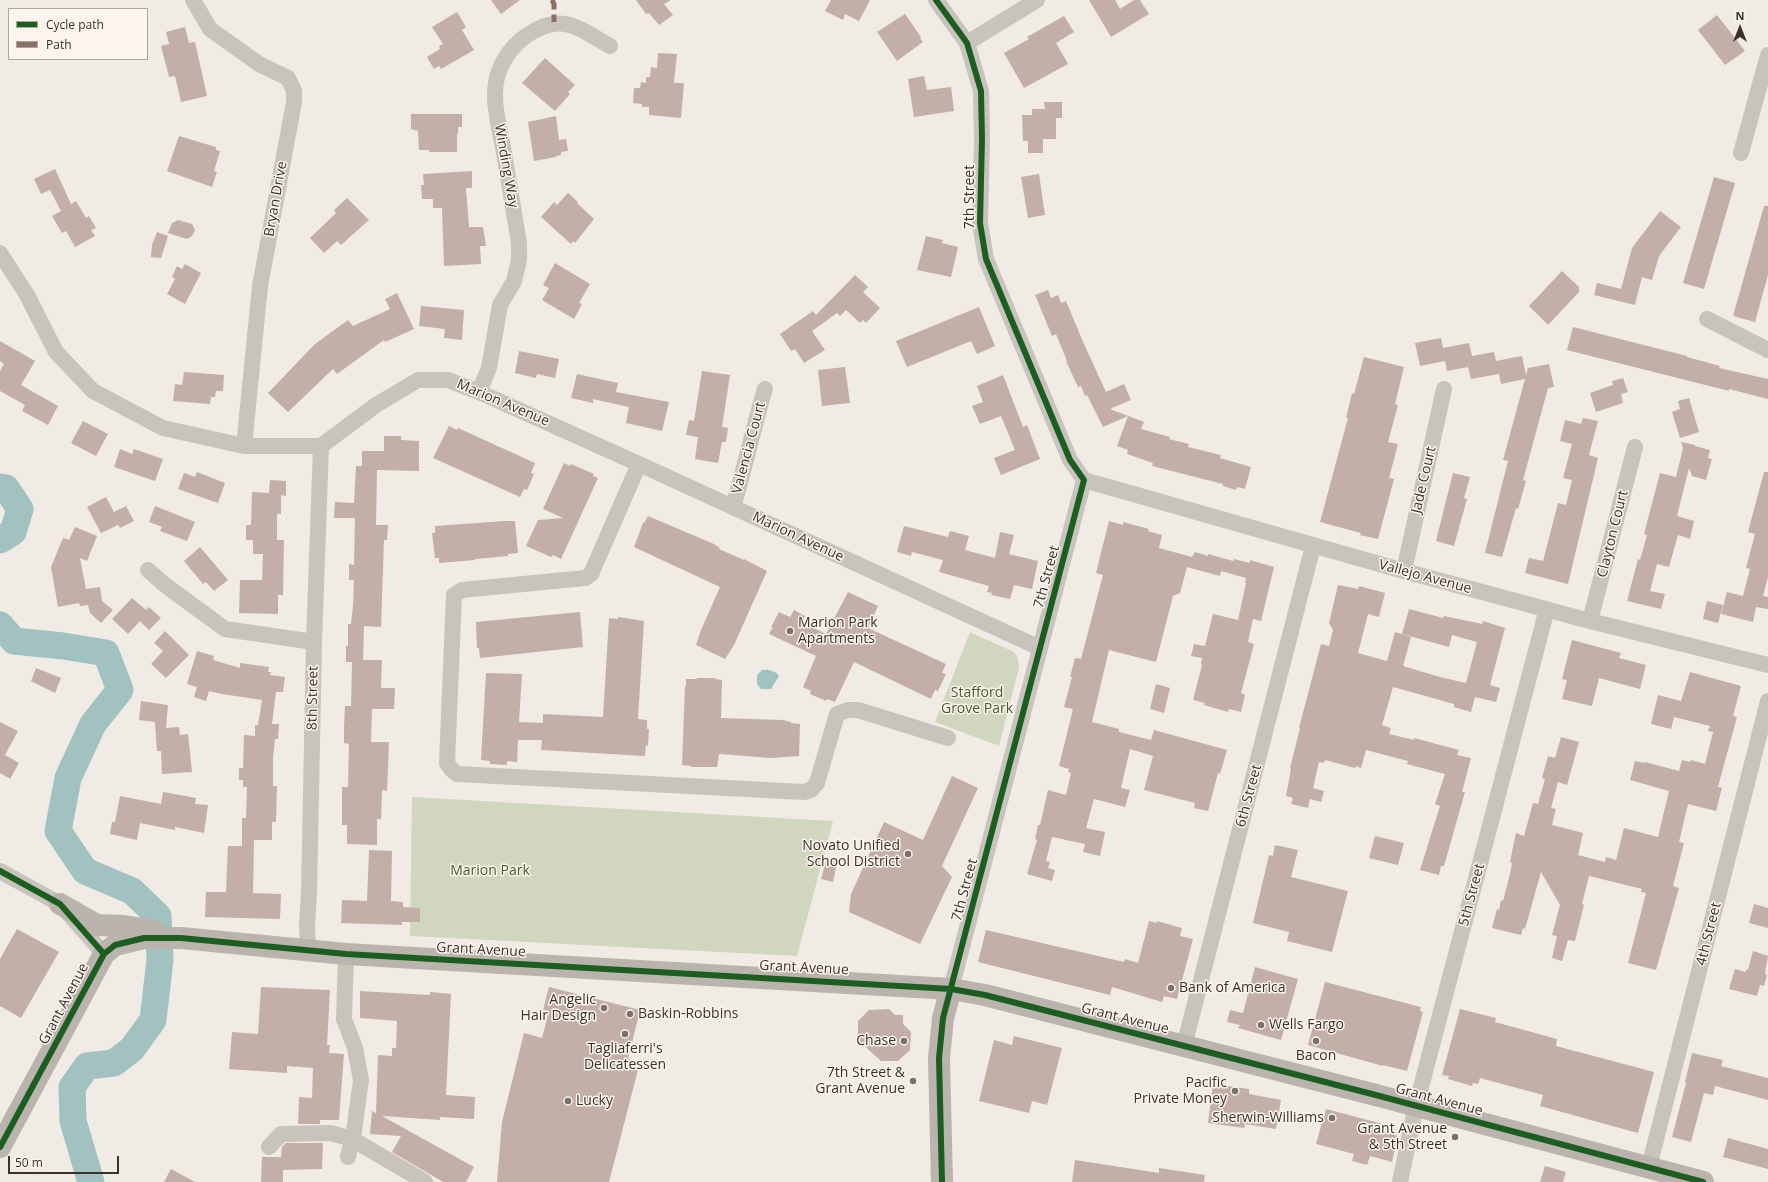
<!DOCTYPE html>
<style>
body{margin:0}
#map{position:relative;width:1768px;height:1182px;overflow:hidden;background:#f0ebe5;font-family:"Open Sans",sans-serif}
canvas{display:block}
.legend{position:absolute;left:8px;top:8px;width:140px;height:52px;box-sizing:border-box;background:#fbf5ee;border:1px solid #aea6a0;margin:0;padding:5px 7px;list-style:none;font-size:12px;color:#3b302b}
.legend li{display:flex;align-items:center;gap:8px;height:20px}
.legend b{width:20px;border:1px solid #aea6a0}
.north{position:absolute;left:1720px;top:8px;width:40px;height:40px;-webkit-text-stroke:3px #fbf5ee;paint-order:stroke;rotate:0deg;font-size:11px;font-weight:700;line-height:16px;text-align:center;color:#3b302b}
.north::after{content:'';display:block;margin:auto;width:14px;height:18px;background:#3b302b;clip-path:polygon(50% 0,100% 100%,50% 72%,0 100%)}
.scale{position:absolute;left:8px;top:1156px;width:111px;height:18px;box-sizing:border-box;border:2px solid #3b302b;border-top:0;padding-left:5px;font-size:12px;line-height:14px;white-space:nowrap;color:#3b302b;-webkit-text-stroke:3px #fbf5ee;paint-order:stroke}
</style>
<div id="map">
<canvas width="1768" height="1182"></canvas>
<ul class="legend">
<li><b style="height:5px;background:#1b5e20"></b>Cycle path</li>
<li><b style="height:5px;background:#8d6e63"></b>Path</li>
</ul>
<div class="north">N</div>
<div class="scale">50 m</div>
</div>
<script>
const c = document.querySelector('canvas').getContext('2d');
c.lineJoin = 'round';
function fill(path, color) {
  c.fillStyle = color;
  c.fill(path, 'evenodd');
}
function stroke(path, color, width, dash) {
  c.strokeStyle = color;
  c.lineWidth = width;
  c.lineCap = dash ? 'butt' : 'round';
  c.setLineDash(dash || []);
  c.stroke(path);
}
function label(font, color, halo, rows, align = 'center') {
  c.font = font + ' "Open Sans",sans-serif';
  c.lineWidth = 3;
  c.setLineDash([]);
  c.textBaseline = 'middle';
  c.strokeStyle = halo;
  c.fillStyle = color;
  for (const [text, x, y, turn = 0] of rows) {
    c.save();
    c.translate(x, y);
    c.rotate((+turn || 0) * Math.PI / 180);
    c.textAlign = isNaN(turn) ? turn : align;
    if (halo) c.strokeText(text, 0, 0);
    c.fillText(text, 0, 0);
    c.restore();
  }
}
const green = new Path2D(`
 M970 632 1014 652 1018 658 1019 667 999 746 935 722Z
 M412 797 833 821 797 956 410 936Z`);
const water = new Path2D(`
 M762 670C768 669 776 671 779 676L771 689H761L757 684V675Z`);
const river = new Path2D(`
 M0 487 6 488 20 509 13 532 0 540
 M0 625 14 641 63 646 106 653 120 690 93 724 68 778 58 831 85 871 132 891 158 916 160 960 153 1020 132 1049 114 1063 87 1066 72 1087 73 1121 91 1182`);
const building = new Path2D(`
 M491 0H520L501 14Z
 M636 0H671L664 4 673 15 659 25 649 13 646 14Z
 M831 0H870L859 21 845 14 843 20 825 11Z
 M1089 0H1115L1120 9 1134 0H1140L1149 14 1111 37Z
 M457 12 466 27 462 30 474 50 441 69 439 66 434 69 427 57 440 49 439 46 443 44 432 27Z
 M905 14 921 37 920 38 923 42 897 61 877 32Z
 M1717 15 1745 51 1725 65 1698 30Z
 M1064 16 1074 32 1056 43 1068 64 1024 88 1004 53 1029 39 1027 37Z
 M185 27 189 43 195 42 207 96 181 102 175 76 169 77 161 46 169 44 166 32Z
 M658 53 677 54 674 83H684L681 118 649 115V107H642V104L633 103 634 88H640L641 82 646 83V77H650L651 67 657 68Z
 M545 58 575 85 568 92 570 94 555 111 522 83Z
 M924 76 927 90 951 87 954 111 914 117 908 79Z
 M1044 102H1062V118H1056V139H1043V153H1028V141H1023L1022 115H1032V109H1045Z
 M411 114H462V127H458V134H457V152H429V150H419L418 131 411 129Z
 M556 116 559 140 566 139 568 151 561 152V155L556 156V157L534 161 528 122Z
 M179 136 216 147V150L220 151 214 171 217 172 212 187 167 171Z
 M55 169 71 204 76 201 86 218 89 216 96 228 91 230 95 236 75 247 66 231 62 233 52 216 61 211 50 190 41 194 34 179Z
 M472 171V188H466L469 227H483L486 246H480L481 264 444 266 442 208H433V199H422L421 185H424L423 174Z
 M1039 174 1045 215 1028 218 1021 177Z
 M1714 177 1735 183 1704 289 1683 283Z
 M568 193 578 202 577 203 594 219 575 243 573 241 571 244 541 217 554 202 557 205Z
 M347 198 369 220 341 245 337 241 324 253 310 238 336 213 334 210Z
 M1764 206H1768V275L1755 322 1733 316Z
 M1660 211 1681 227 1659 256 1652 280 1642 277 1635 305 1594 295 1597 283 1621 289 1632 248Z
 M178 220 192 224 195 230 192 236 187 239 168 233 172 223Z
 M157 232 168 236 161 258 151 257 152 245Z
 M926 236 943 240 942 243 958 247 951 277 917 270Z
 M555 263 590 284 579 303 582 304 574 319 542 300 549 288 543 285Z
 M185 264 201 273 185 304 167 294 175 279 172 277 177 266 182 269Z
 M1562 271 1579 287V292L1548 325 1529 306Z
 M855 275 868 287 863 292 880 308 866 323 863 320 860 323 846 310 840 316 837 313 812 331 825 350 804 363 795 349 791 351 780 334 813 311 816 315Z
 M1048 290 1051 298 1058 295 1061 303 1066 301 1084 344 1106 392 1124 384 1131 400 1110 409 1144 422 1141 429 1170 437 1169 439 1189 444 1188 447 1221 455 1220 458 1251 467 1245 489 1237 487 1236 490 1223 486V484L1152 466 1153 463 1127 454 1128 450 1117 446 1128 416 1103 427 1087 395 1085 396 1081 386 1078 387 1066 361H1067L1056 334 1052 336 1035 295Z
 M397 293 414 329 385 342 384 340 337 374 333 369 288 412 268 393 315 344 348 320 353 326 390 309 385 299Z
 M421 306 464 310 462 340 444 338 445 329 419 326Z
 M979 307 995 346 977 354 971 341 907 367 896 341Z
 M1573 327 1687 356V357L1720 366 1719 368 1768 379V399L1729 389V391L1567 350Z
 M1441 338 1443 348 1469 343 1472 356 1494 352 1496 361 1522 356 1526 375 1528 368 1549 364 1554 387 1548 388 1523 480 1526 481 1518 509 1516 508 1502 557 1485 553 1508 461 1503 460 1525 379 1501 384 1499 374 1471 379 1468 367 1447 371 1445 361 1420 366 1415 343Z
 M0 341 35 361 21 385 58 406 48 425 22 411 25 405 0 391V371L4 364 0 361Z
 M519 351 559 359 555 378 537 374 536 378 515 373Z
 M1364 357 1404 367 1395 404 1398 405 1388 442 1398 444 1389 478 1394 479 1378 539 1360 535 1361 533 1320 522 1348 418H1346L1352 393 1354 394Z
 M845 367 850 403 822 406 818 370Z
 M702 371 730 375 722 427 728 428 726 442H722L718 463 695 459 698 437 686 435 689 420 694 421Z
 M184 372 224 375 223 391H216L215 397H211L210 404 173 401 175 384 182 385Z
 M577 374 618 383 616 392 669 402 662 431 626 423 629 407 593 399V403L571 398Z
 M1003 375 1023 427 1027 425 1040 459 1001 475 994 458 1015 450 1001 416 980 424 972 406 983 402 977 386Z
 M1623 378 1628 392 1621 394 1623 403 1596 412 1590 393 1613 385 1612 381Z
 M1689 398 1699 432 1680 438 1672 412 1680 409 1678 401Z
 M1583 418 1598 421 1589 455 1598 458 1568 584 1525 573 1529 558 1543 561 1558 503 1566 505 1572 480 1563 478 1572 444 1560 441 1565 420 1581 424Z
 M83 421 108 434 96 456 71 443Z
 M449 426 457 430 458 428 535 463 531 473 534 474 527 490 524 489 520 497 433 458Z
 M384 436H401V440L419 441V471L377 470 376 525H388L387 540H384L381 627 364 626 363 660H382L381 688H395L394 709H372L371 742H389L387 791 382 790 381 819H377V845L347 844V825H342V787H348L349 744 344 743V727L345 706H351L352 662H346V646H348V624H351L353 605 354 580H349V564L354 565 355 518H334L335 502 354 503 356 466H362V451H384Z
 M1681 442 1695 445V446L1710 450 1708 458 1712 459 1706 480 1692 476 1689 468 1677 516 1694 521 1690 539 1678 535 1669 567 1657 564 1650 591 1665 594 1661 609 1627 601 1638 559 1640 560 1647 535 1644 534 1660 473 1676 477 1683 448Z
 M120 449 132 454 134 449 163 459 155 481 114 467Z
 M564 463 570 466 571 464 594 474 593 476 598 478 561 559 553 555 551 557 526 546 538 520 563 518 543 509Z
 M197 472 225 483 218 503 178 489 184 473 195 477Z
 M1764 472H1768V577L1763 596 1768 597V609L1756 607 1753 622 1721 614 1727 592 1743 596 1750 569 1746 568 1755 534 1748 532Z
 M1453 473 1470 477 1464 498 1467 499 1454 546 1436 541Z
 M270 480 286 481V496L281 495V514H277V540H284L283 595H278V614L239 613 240 580H262L263 554H253V540H246V525H251L252 492 269 493Z
 M106 497 114 512 126 506 134 521 120 528 118 525 101 533 87 507Z
 M155 506 195 522 187 541 160 531 162 527 149 522Z
 M648 516 714 544 720 548 719 549 744 560V559L767 571 734 645 725 659 696 645 701 630 720 587 634 547 643 523H644Z
 M505 521H515L518 553 508 554V556L475 559V560L439 563V558H435L432 533H435V526Z
 M1109 521 1123 525V522L1149 529 1148 531 1162 535 1159 548 1192 557 1195 552 1208 556V554L1233 561 1234 559 1250 563V560L1274 567 1261 621 1253 619 1248 642 1254 644 1241 693 1245 695 1241 712 1229 709 1228 712 1204 705 1205 703 1193 700 1202 665 1201 664 1202 658 1191 656 1194 644 1205 646 1213 614 1238 620 1246 583H1245L1246 578 1221 571 1220 576 1187 567 1180 593 1173 596 1156 662 1109 650 1092 722 1119 729V732L1151 740 1154 730 1227 750 1220 774 1218 773 1208 811 1194 808 1195 803 1144 790 1153 756 1130 749 1121 788 1130 790 1125 807 1094 799 1086 828 1105 832 1100 856 1083 852 1085 844 1052 837 1046 861 1050 862 1048 868 1055 870 1052 881 1027 874 1037 840 1035 839 1038 825H1040L1048 790 1066 795 1071 773 1068 772 1069 769 1059 766 1073 709 1064 707 1072 677H1070L1075 658 1081 659 1103 575 1096 573Z
 M904 526 948 537 950 531 969 536 965 550 995 558 1000 532 1014 535 1009 554 1038 561 1032 589 1014 585 1010 599 991 595 992 593 987 592 989 586 939 572 943 560 912 552 911 556 897 552Z
 M75 527 97 536 87 561 80 558 86 589 100 587 102 601 113 610 101 623 90 613 88 605 80 606 79 603 58 607 51 567 63 538 69 540Z
 M200 547 228 580 214 591 206 582 203 584 184 561Z
 M1338 585 1358 589 1359 586 1385 593 1379 617 1368 614 1358 653 1387 661 1395 632 1411 637 1403 666 1440 677 1466 683 1477 642 1452 635 1449 647 1402 634 1409 609 1443 618 1444 616 1482 624 1483 621 1505 628 1490 685 1500 688 1496 702 1475 697 1471 712 1454 707V704L1393 687 1382 725 1391 728 1389 734 1414 740V738L1459 750 1457 755 1471 758 1462 792H1465L1444 866H1441L1439 875 1420 870 1440 806 1435 804 1445 774 1407 764 1408 761 1366 750 1361 768 1356 766 1355 768 1325 760 1324 763 1319 762 1313 788 1324 791 1321 802 1310 799 1308 808 1291 804 1293 798 1286 796 1291 769 1290 768 1300 728H1299L1321 644 1329 646 1333 630 1329 623Z
 M848 592 878 606 868 628 946 664 942 673 946 674 938 691 935 690 931 699 854 662 835 702 827 699 826 701 810 694 811 691 803 687 816 656 769 634 773 627H771L779 612 790 617 794 610 805 616 802 622 826 634Z
 M132 598 146 610 149 607 161 618 149 630 140 621 128 634 112 619Z
 M1707 601 1723 605 1718 623 1703 619Z
 M580 612 583 647 480 658 479 648H477L476 622Z
 M618 617 644 621 638 719 647 720V729H649L648 746 646 745 645 756 541 750 542 740H518L517 762 507 761V765L490 764V761L481 760 486 673 522 674 519 722 543 723V714L603 717 609 618 618 619Z
 M165 631 189 655 166 678 151 664 163 651 154 643Z
 M1572 640 1621 653 1619 658 1646 665 1640 689 1599 678 1592 706 1562 699 1567 680 1562 679Z
 M197 651 214 656 213 660 240 668V663L269 667 268 672H271L270 675 285 677 283 692H276L272 724H279L278 739H275L273 758V786H277L276 822H272V840H254L253 893 281 894 280 919 205 917 206 892H226L228 846H242V818H246L247 787H243V780H239V768H243L244 735 255 736V725H258L262 700 222 694 209 691 206 701 194 697 197 687 187 684Z
 M36 668 61 678 55 693 31 681Z
 M1690 672 1741 686 1733 716 1737 717 1718 787 1722 788 1716 811 1688 804 1679 842 1684 843 1673 886 1679 888 1656 970 1628 963 1646 893 1641 892 1642 889 1589 876 1582 904 1584 905 1575 941 1568 940 1562 961 1552 958 1557 936 1552 935 1560 905 1541 872 1525 929 1523 928 1521 935 1492 928 1497 909 1499 910 1501 900 1503 901 1510 874 1512 863 1510 862 1516 833 1524 836 1533 803 1538 804 1545 779 1542 778 1548 756 1555 758 1561 737 1579 742 1567 785 1558 782 1551 808 1556 809 1552 825 1583 833 1578 855 1605 862 1606 857 1616 860 1624 828 1658 837 1669 791 1630 780 1635 761 1645 763V762L1679 771 1682 760 1690 762 1691 760 1705 764 1713 732 1708 731 1710 726 1674 717 1671 729 1651 724 1658 695 1681 701Z
 M697 678H716L715 679 722 680 721 718 783 720 791 722V723L800 724 799 756 771 758 719 754 717 767H691V766L682 765 685 686H686V679H697Z
 M1156 684 1170 688 1164 713 1150 709Z
 M141 701 168 705 166 728 179 727 180 735 188 734 192 772 162 774 161 751H157L155 722 139 720Z
 M0 722 18 731 5 755 19 763 10 779 0 773Z
 M952 776 978 788 942 866 952 877 920 944 849 912 851 894 884 822 923 840Z
 M163 792 196 798 195 804 208 805 204 833 175 827V830L140 823 137 840 110 834 112 822H115L120 796 161 804Z
 M1375 836 1404 843 1398 865 1369 858Z
 M1275 845 1298 850 1291 877 1348 891 1332 952 1287 941 1289 932 1253 923 1269 855 1273 856Z
 M369 850 392 851 391 901 403 902V907L420 908V922H402V925L341 923 342 900 367 901Z
 M826 860 837 863 833 882 821 879Z
 M1754 904 1768 908V928L1749 923Z
 M1149 921 1157 923V921L1182 928 1180 936 1193 939 1177 999 1164 996 1162 1002 1112 987 1110 995 978 962 986 930 1124 962 1125 959 1138 963Z
 M17 929 59 952 21 1018 0 1006V959Z
 M1753 951 1768 956 1765 974 1767 975 1764 986 1760 985 1757 996 1729 989 1735 969 1746 972V969L1748 970Z
 M1255 967 1298 979 1281 1040 1238 1028 1240 1025 1227 1022 1230 1010 1243 1013Z
 M1325 982 1421 1007 1420 1011 1423 1012 1407 1071 1383 1065V1066L1308 1045Z
 M261 987 330 990 327 1045H330L329 1053 344 1054 339 1120H320V1124H298L299 1097 312 1098 313 1068 287 1066V1073L229 1069 232 1032 258 1034Z
 M549 987 640 1010 628 1059 640 1062 609 1182H497L502 1122 524 1033 542 1038 549 1011 543 1010Z
 M360 991 430 995V992L451 994 446 1095 475 1097 474 1119 440 1117V1120L382 1116 474 1167 466 1182H443L392 1152 401 1136 370 1134 372 1111 376 1113 378 1055 392 1056V1048H396L397 1021 360 1018Z
 M889 1009 895 1015H903V1024L911 1032 910 1050 898 1061H881L858 1040V1021L869 1010Z
 M1460 1009 1496 1018 1495 1022 1557 1039 1556 1046 1654 1072 1638 1133 1540 1106 1543 1095 1480 1078 1478 1084 1473 1083 1472 1086 1448 1079 1449 1076 1442 1075Z
 M1014 1036 1062 1048 1047 1105 1032 1101 1029 1113 979 1101 994 1040 1012 1045Z
 M1692 1053 1723 1060 1721 1066 1768 1078V1100L1715 1086 1713 1095 1704 1093 1691 1142 1672 1137 1686 1083 1685 1082Z
 M1213 1084 1249 1089V1094L1281 1100 1276 1129 1245 1124 1244 1128 1208 1123Z
 M1326 1109 1383 1124 1380 1131 1398 1136 1392 1162 1370 1156 1367 1165 1352 1161 1354 1154 1316 1144Z
 M1728 1138 1768 1149V1169L1723 1157Z
 M286 1143H323L322 1169 283 1170V1182H261L262 1157H281L282 1147Z
 M1075 1160 1159 1173V1168L1205 1175 1204 1182H1072Z
 M1545 1166 1566 1172 1563 1182H1540Z
 M171 1169 195 1182H164Z`);
const street = new Path2D(`
 M193 0 210 29 259 64 288 78 294 91V102L260 286 244 446
 M936 0 967 43 981 91 982 139 980 223 986 259 1070 460 1084 480 951 989
 M967 43 1037 0
 M1741 153 1768 55
 M0 253 27 295 56 352 93 391 163 428 244 446H321L376 405 418 380H448L479 392 639 464 1040 648
 M1707 319 1768 350
 M479 392 489 368 500 305 514 281 519 260V243C514 213 509 183 504 153 500 129 491 101 497 77 502 60 512 46 526 36 561 11 578 28 610 46
 M639 464 591 574 585 578 462 590 454 595 447 763 452 770 457 774 804 792 811 790 817 783 837 714 848 710H858L948 738
 M1084 480 1404 571 1590 621 1768 665
 M733 507C745 468 753 428 765 389
 M148 570 165 585 225 629 314 642
 M1404 571 1444 389
 M1590 621 1635 447
 M0 871 60 904 104 954
 M308 949 307 926 309 894 314 642 321 446
 M346 954 344 1019 355 1048 361 1080 354 1131 348 1157
 M1184 1046 1313 546
 M269 1147 281 1134 331 1133 352 1139 425 1182
 M1649 1167 1768 701
 M1400 1182 1416 1106 1547 609`);
const secondary = new Path2D(`
 M60 904 97 925 124 926 155 931
 M0 1147 104 954 115 945 144 938H181L346 954 951 989 985 995 1372 1094 1703 1182
 M942 1182 939 1058 943 1018 951 989`);
const quiet = new Path2D(`
 M552 0 554 4V22`);
const cycleway = new Path2D(`
 M936 0 967 43 981 91 982 139 980 223 986 259 1070 460 1084 480 943 1018 939 1058 942 1182
 M0 871 60 904 104 954
 M0 1147 104 954 115 945 144 938H181L346 954 951 989 985 995 1372 1094 1703 1182`);
const markers = [
 [790,631,4,"#7a716c"],
 [908,854,4,"#7a716c"],
 [1171,988,4,"#7a716c"],
 [604,1008,4,"#7a716c"],
 [630,1014,4,"#7a716c"],
 [1261,1025,4,"#7a716c"],
 [625,1034,4,"#7a716c"],
 [904,1041,4,"#7a716c"],
 [1316,1041,4,"#7a716c"],
 [913,1081,4,"#7a716c"],
 [1235,1091,4,"#7a716c"],
 [568,1101,4,"#7a716c"],
 [1332,1118,4,"#7a716c"],
 [1455,1137,4,"#7a716c"]
];
const streetNames = [
 ["Winding Way",506,166,80],
 ["7th Street",970,197,-90],
 ["Bryan Drive",276,199,-80],
 ["Marion Avenue",503,403,23],
 ["Valencia Court",749,448,-75],
 ["Jade Court",1424,480,-77],
 ["Clayton Court",1613,534,-76],
 ["Marion Avenue",798,537,25],
 ["7th Street",1047,577,-75],
 ["Vallejo Avenue",1425,577,15],
 ["8th Street",313,698,-89],
 ["6th Street",1249,796,-75],
 ["7th Street",965,890,-75],
 ["5th Street",1472,895,-75],
 ["4th Street",1709,934,-76],
 ["Grant Avenue",481,950,3],
 ["Grant Avenue",804,968,3],
 ["Grant Avenue",64,1004,-62],
 ["Grant Avenue",1125,1019,14],
 ["Grant Avenue",1439,1100,15]
];
const poiNames = [
 ["Marion Park",798,623,"left"],
 ["Apartments",798,639,"left"],
 ["Novato Unified",900,846],
 ["School District",900,862],
 ["Bank of America",1179,988,"left"],
 ["Angelic",596,1000],
 ["Hair Design",596,1016],
 ["Baskin-Robbins",638,1014,"left"],
 ["Wells Fargo",1269,1025,"left"],
 ["Chase",896,1041],
 ["Tagliaferri's",625,1049,"center"],
 ["Delicatessen",625,1065,"center"],
 ["Bacon",1316,1056,"center"],
 ["7th Street &",905,1073],
 ["Grant Avenue",905,1089],
 ["Pacific",1227,1083],
 ["Private Money",1227,1099],
 ["Lucky",576,1101,"left"],
 ["Sherwin-Williams",1324,1118],
 ["Grant Avenue",1447,1129],
 ["& 5th Street",1447,1145]
];
const parkNames = [
 ["Stafford",977,693],
 ["Grove Park",977,709],
 ["Marion Park",490,871]
];
fill(green, '#d1d6bf');
fill(water, '#a1c2c1');
stroke(river, '#a1c2c1', 27);
fill(building, '#c3afa7');
stroke(street, '#c9c3be', 16);
stroke(secondary, '#bab3ae', 22);
stroke(quiet, '#8d6e63', 5, [10, 5]);
stroke(cycleway, '#1b5e20', 6);
for (const [x, y, r, color] of markers) {
  const dot = new Path2D();
  dot.arc(x, y, r, 0, 2 * Math.PI);
  c.fillStyle = color;
  c.fill(dot);
  stroke(dot, '#fbf5ee', 1.5);
}
label('14px', '#3b302b', '#fbf5ee', streetNames);
label('14px', '#3b302b', '#fbf5ee', poiNames, 'right');
label('14px', '#4a5a2e', '#fbf5ee', parkNames);
</script>
